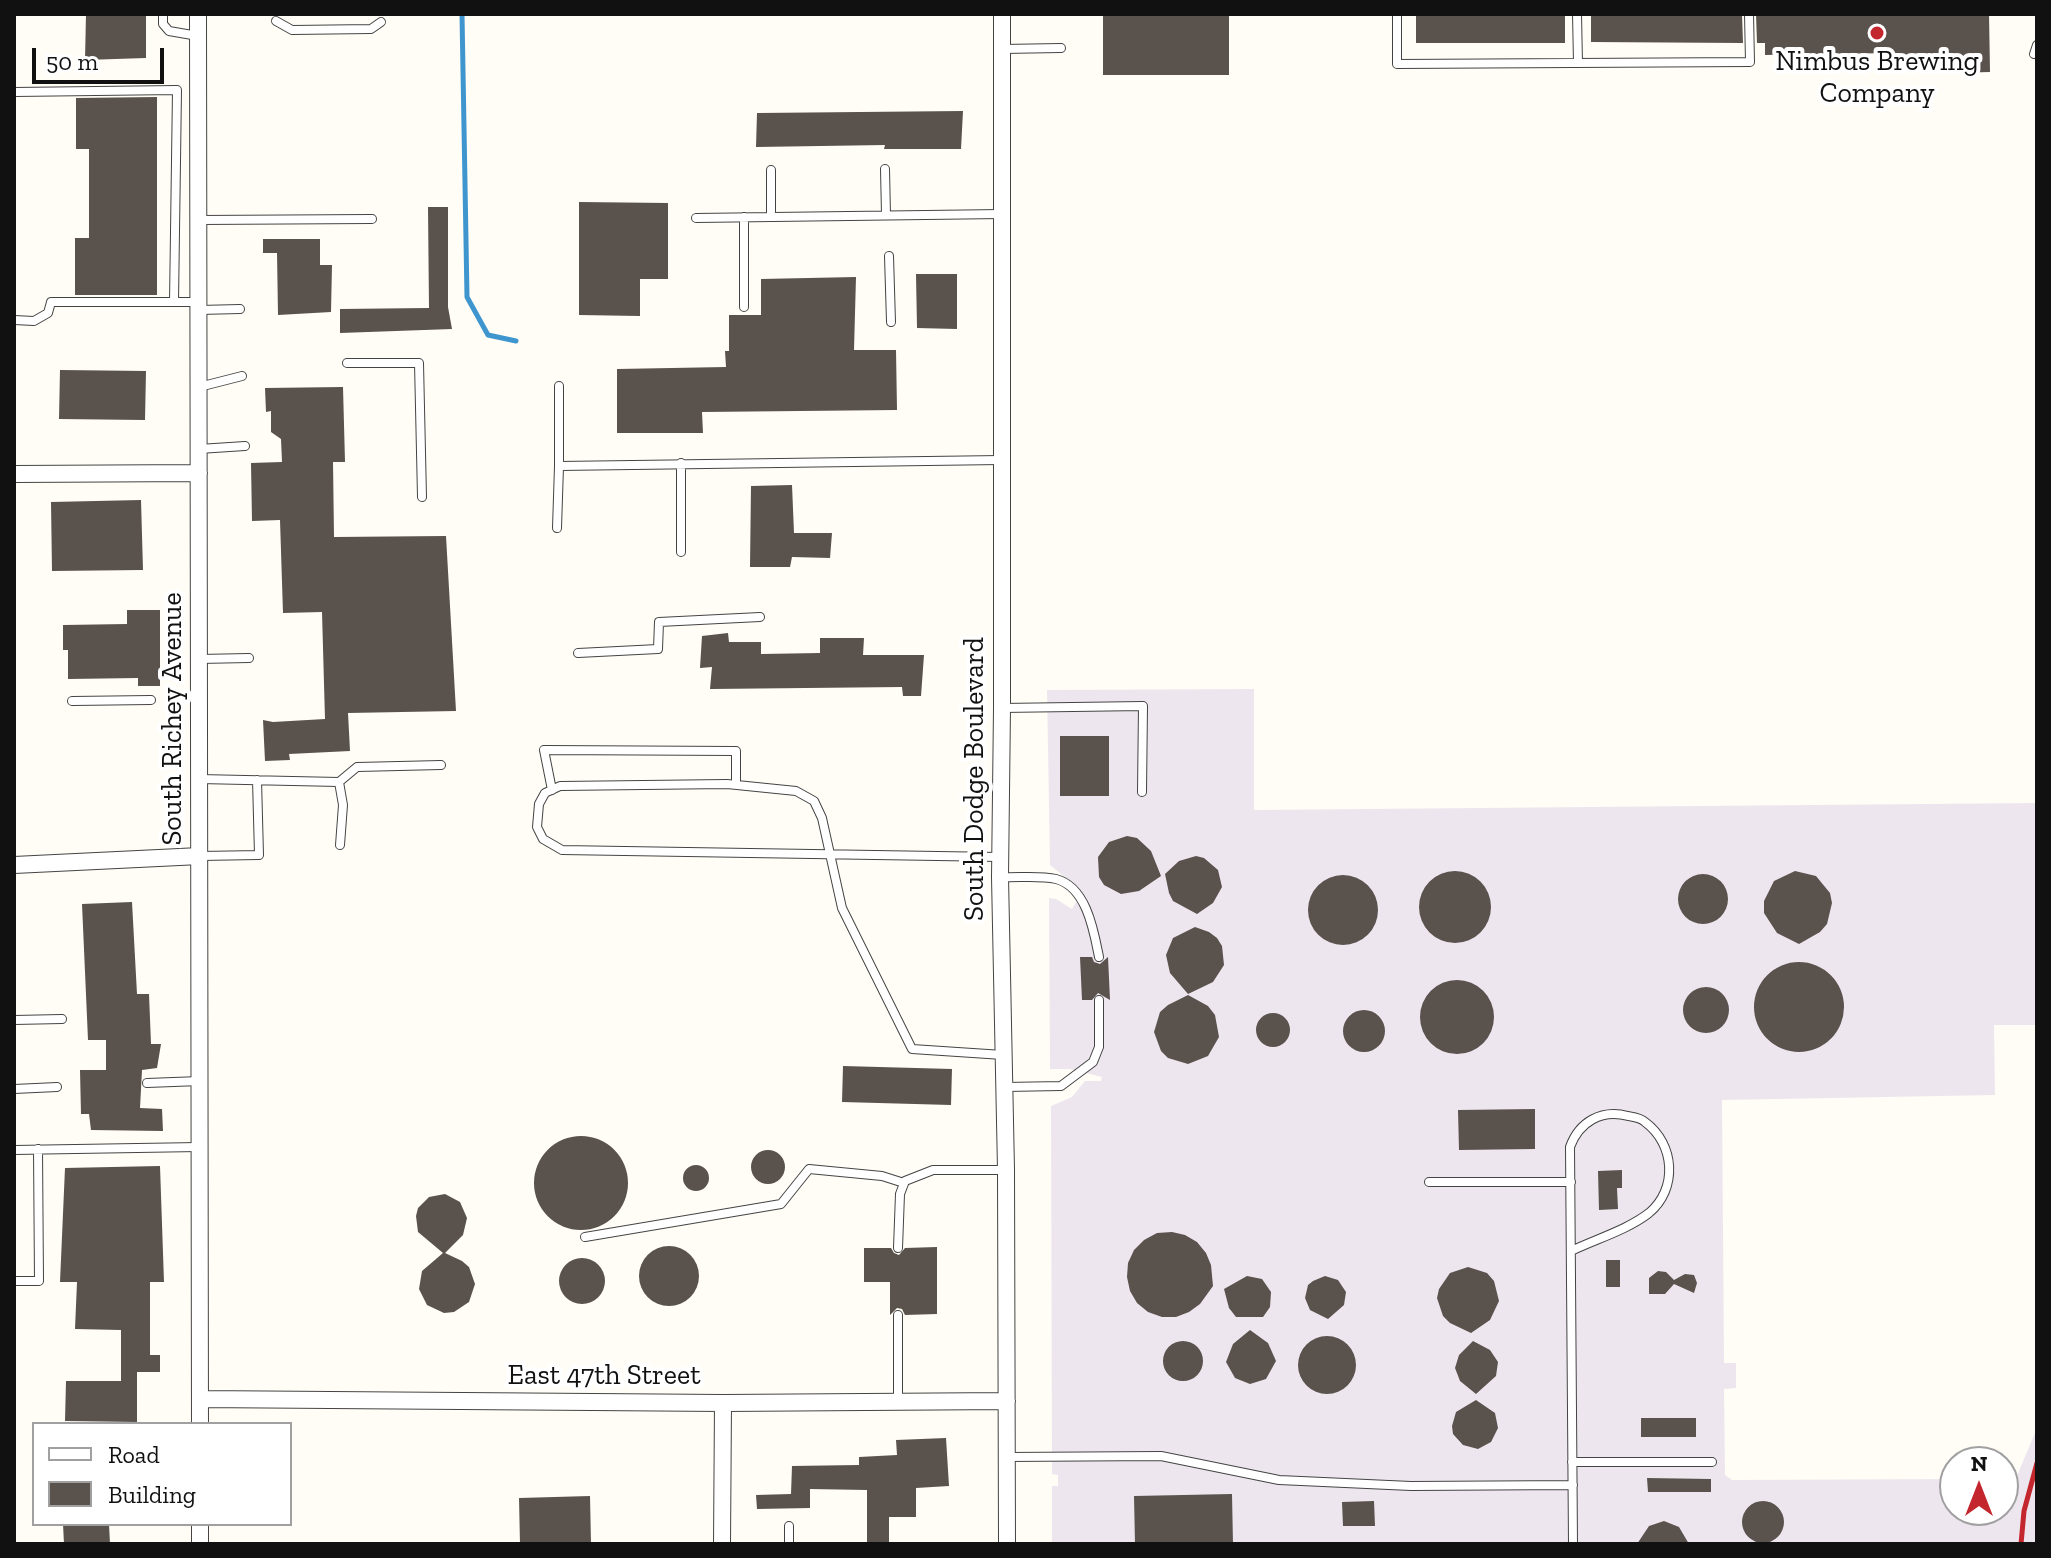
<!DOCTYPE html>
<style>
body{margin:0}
#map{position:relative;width:2051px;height:1558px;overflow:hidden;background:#fffdf5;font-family:"Zilla Slab",serif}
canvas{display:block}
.frame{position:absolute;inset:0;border:16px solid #111;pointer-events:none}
.legend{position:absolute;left:32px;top:1422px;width:260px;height:104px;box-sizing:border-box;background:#fff;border:2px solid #a0a0a0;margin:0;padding:10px 14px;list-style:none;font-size:24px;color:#111}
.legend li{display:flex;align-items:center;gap:16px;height:40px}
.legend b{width:40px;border:2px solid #a0a0a0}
.north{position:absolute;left:1939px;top:1446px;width:80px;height:80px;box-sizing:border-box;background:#fff;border:2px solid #a0a0a0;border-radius:50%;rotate:0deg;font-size:22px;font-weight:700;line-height:32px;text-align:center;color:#111}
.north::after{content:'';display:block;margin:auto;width:28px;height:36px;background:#c4262e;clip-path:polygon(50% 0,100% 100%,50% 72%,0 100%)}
.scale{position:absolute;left:32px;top:48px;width:132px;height:36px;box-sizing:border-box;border:4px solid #111;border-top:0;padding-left:10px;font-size:24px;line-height:28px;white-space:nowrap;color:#111;-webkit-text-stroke:6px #fff;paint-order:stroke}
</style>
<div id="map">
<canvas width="2051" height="1558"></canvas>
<div class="frame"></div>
<ul class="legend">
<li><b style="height:10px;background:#fff"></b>Road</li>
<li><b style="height:22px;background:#5a524d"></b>Building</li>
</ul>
<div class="north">N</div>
<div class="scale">50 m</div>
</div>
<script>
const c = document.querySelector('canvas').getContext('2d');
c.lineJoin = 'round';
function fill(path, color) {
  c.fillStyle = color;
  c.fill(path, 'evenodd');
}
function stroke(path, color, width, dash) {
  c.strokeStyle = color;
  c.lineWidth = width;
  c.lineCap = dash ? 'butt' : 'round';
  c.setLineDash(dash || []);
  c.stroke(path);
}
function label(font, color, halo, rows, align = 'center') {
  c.font = font + ' "Zilla Slab",serif';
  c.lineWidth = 8;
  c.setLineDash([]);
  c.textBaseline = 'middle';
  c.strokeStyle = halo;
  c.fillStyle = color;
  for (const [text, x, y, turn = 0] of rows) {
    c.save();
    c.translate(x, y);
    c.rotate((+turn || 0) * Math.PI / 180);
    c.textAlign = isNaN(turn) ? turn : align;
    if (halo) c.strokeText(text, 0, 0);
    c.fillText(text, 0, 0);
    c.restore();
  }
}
const industrial = new Path2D(`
 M1254 689V810L2037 803V1025H1994L1995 1095 1722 1100 1724 1363H1736V1388L1724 1389 1725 1475 1732 1480 1955 1479V1510H2003V1478H2016L2037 1428V1544H1052V1486H1058V1475L1052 1474 1051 1106 1072 1097 1085 1081H1101L1102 1077 1070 1069H1050L1049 898 1056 899 1072 909 1082 891 1050 865 1047 690Z`);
const stream = new Path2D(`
 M462 14 467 297 488 335 516 341`);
const building = new Path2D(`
 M86 14H146V58L85 60Z
 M1103 14H1229V75H1103Z
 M1416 14H1565V43H1416Z
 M1591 14H1742L1743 43 1591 42Z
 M1756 14H1989L1990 72 1952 73 1893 53 1765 55V43H1757Z
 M157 97V295H75V238H89V149H76V98Z
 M963 111 961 149H884L885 145 756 147 757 113Z
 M579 202 668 203V279H640V316L579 315Z
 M428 207H448V307L452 329 340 333V309L429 308Z
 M263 239H320V265H332L331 312 278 315 277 253H263Z
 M916 274H957V329L917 328Z
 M856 277 854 350H896L897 410 702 412 703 433H617V369L726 367 725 351H729V315H761V279Z
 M60 370 146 371 145 420 59 419Z
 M343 387 345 462H333L334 537 446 536 456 711 348 713 350 751 289 754 290 760 265 761 263 720 273 722 325 719 322 612 283 613 280 520 252 521 251 463 282 462 281 439 271 432V411L266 412 265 388Z
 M792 485 794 533H832L830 558 792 557 790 567H750L751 486Z
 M141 500 143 570 52 571 51 502Z
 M127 610H160V686H138V678L68 679V650H63V625L127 624Z
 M728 633 729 642H761V654L820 653V638H864L863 655H924L921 696H903L902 687 710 689 712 667 700 668 702 636Z
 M1060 736H1109V796H1060Z
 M1127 836 1137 838 1151 851 1161 876 1139 891 1121 894 1104 885 1099 877 1098 857 1109 842Z
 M1196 856 1204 858 1218 870 1222 887 1213 903 1197 914 1173 901 1169 893 1165 874 1179 861Z
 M1795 871 1816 876 1830 893 1832 903 1827 924 1820 932 1799 944 1777 933 1764 913V901L1774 881Z
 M1419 907a36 36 0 1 1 72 0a36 36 0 1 1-72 0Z
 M1678 899a25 25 0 1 1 50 0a25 25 0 1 1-50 0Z
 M1308 910a35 35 0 1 1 70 0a35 35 0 1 1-70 0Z
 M132 902 137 994H149L151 1044H161L157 1068 142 1070 140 1108 162 1109 163 1131 91 1130 89 1114H81L80 1070H106V1040H88L82 904Z
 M1195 927 1209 932 1217 938 1222 946 1224 965 1213 982 1188 994 1170 973 1166 955 1173 938Z
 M1080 957H1092L1094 962 1100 964 1108 957 1110 1000 1098 993 1092 1000H1082Z
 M1754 1007a45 45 0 1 1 90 0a45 45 0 1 1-90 0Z
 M1420 1017a37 37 0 1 1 74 0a37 37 0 1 1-74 0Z
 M1683 1010a23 23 0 1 1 46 0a23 23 0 1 1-46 0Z
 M1188 995 1208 1006 1215 1015 1219 1037 1208 1056 1188 1064 1168 1058 1161 1051 1154 1032 1160 1012 1168 1005Z
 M1343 1031a21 21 0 1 1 42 0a21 21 0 1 1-42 0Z
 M1256 1030a17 17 0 1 1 34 0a17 17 0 1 1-34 0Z
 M843 1066 952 1069 951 1105 842 1102Z
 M1535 1109V1149L1459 1150 1458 1110Z
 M534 1183a47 47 0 1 1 94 0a47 47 0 1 1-94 0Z
 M751 1167a17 17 0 1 1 34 0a17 17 0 1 1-34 0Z
 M683 1178a13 13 0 1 1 26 0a13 13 0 1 1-26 0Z
 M160 1166 164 1282H150V1355H160V1372H137V1422L65 1421 66 1381H121V1330L75 1329 77 1282H60L65 1168Z
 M1622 1170V1188H1617L1618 1209 1599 1210 1598 1171Z
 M445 1194 460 1202 467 1218 463 1235 445 1253 462 1261 469 1267 475 1284 469 1302 454 1312 444 1313 427 1305 419 1289 422 1271 443 1253 418 1232 416 1216 418 1208 429 1197Z
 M1172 1232 1185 1235 1197 1242 1206 1253 1211 1265 1213 1286 1200 1304 1189 1312 1176 1317H1162L1148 1312 1137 1303 1130 1291 1127 1277 1128 1263 1134 1250 1144 1240 1157 1233Z
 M639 1276a30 30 0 1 1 60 0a30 30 0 1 1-60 0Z
 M937 1247V1314L905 1315 902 1309 897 1308 890 1315V1282H864V1248H891L894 1253 899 1255 905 1248Z
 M559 1281a23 23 0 1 1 46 0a23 23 0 1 1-46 0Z
 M1606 1260H1620V1287H1606Z
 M1468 1267 1487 1273 1494 1281 1499 1301 1490 1320 1471 1333 1450 1323 1443 1316 1437 1298 1439 1289 1450 1273Z
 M1658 1271 1666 1272 1674 1280 1685 1274 1694 1275 1697 1283 1694 1293 1674 1284 1665 1294H1649V1278Z
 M1247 1276 1262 1279 1271 1292 1270 1307 1263 1317H1236L1229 1308 1224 1289Z
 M1325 1276 1338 1280 1346 1292 1344 1305 1328 1319 1310 1310 1305 1298 1308 1285 1313 1281Z
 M1250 1330 1268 1343 1276 1361 1266 1379 1250 1384 1235 1378 1226 1362 1233 1344Z
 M1298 1365a29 29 0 1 1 58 0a29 29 0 1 1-58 0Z
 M1163 1361a20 20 0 1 1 40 0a20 20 0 1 1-40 0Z
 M1473 1341 1490 1350 1498 1362 1496 1376 1476 1394 1460 1381 1455 1368 1459 1355Z
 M1476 1400 1495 1413 1498 1428 1491 1442 1478 1449 1463 1445 1453 1434 1452 1426 1456 1412Z
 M1641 1418H1696V1437H1641Z
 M946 1438 949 1486 916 1488V1517H889V1544H867V1490L810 1489V1508L757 1509 756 1495 791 1494 792 1466 859 1465V1457L897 1455 896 1440Z
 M1647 1478 1711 1479V1492H1648Z
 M1232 1494 1233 1544H1135L1134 1496Z
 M590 1496 591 1544H520L519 1498Z
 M1374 1501 1375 1526H1343L1342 1502Z
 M1742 1522a21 21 0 1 1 42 0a21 21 0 1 1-42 0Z
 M1664 1521 1679 1527 1689 1544H1637L1649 1526Z
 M63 1524H109L110 1544H64Z`);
const lane = new Path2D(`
 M163 14V24L169 31 198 36
 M1397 14V64L1750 62 1749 14
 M1577 14 1578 63
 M276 21 292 30 371 29 381 22
 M1002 49 1061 48
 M2034 54 2037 45
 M14 92 177 90 174 302
 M885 169 886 215
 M771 170V217
 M744 217V307
 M696 218 1002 214
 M199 220 372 219
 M889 256 891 322
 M199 310 240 309
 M14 320 34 321 48 313 51 302H198
 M347 363H419L422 497
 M559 386V466L1001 460
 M199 387 242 376
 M199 449 245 446
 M681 463V552
 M557 528 559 466
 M578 653 658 649 659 622 760 617
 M199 659 249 658
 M72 701 151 700
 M1002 708 1143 706 1142 792
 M199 779 339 782 343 805 340 845
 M339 782 357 767 441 765
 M552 790 544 750 736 751V785
 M200 856 259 855 257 780
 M1000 857C854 856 708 853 562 850L543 839 537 827 539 804 545 793 560 786 727 784 796 791 814 801 822 818 842 908 912 1049 1003 1055
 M1000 877C1018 878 1039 875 1056 879 1087 887 1094 932 1099 957
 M14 1020 62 1019
 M147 1083 200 1081
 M1005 1087 1061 1086 1093 1062 1099 1047V1000
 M14 1089 57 1087
 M14 1150 199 1147
 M1429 1182H1571
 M585 1237 781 1204 809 1169 882 1176 904 1183
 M898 1248 900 1194 905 1181 933 1170H1006
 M1571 1251C1596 1239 1627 1230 1649 1213 1678 1189 1675 1144 1645 1122 1641 1118 1634 1117 1628 1116 1601 1109 1579 1122 1570 1147L1573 1544
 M14 1281H39L38 1149
 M898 1315V1401
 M1006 1457 1161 1456 1279 1480 1411 1486 1573 1485
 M1572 1462H1712
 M789 1526V1544`);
const street = new Path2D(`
 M198 14 200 1424
 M1002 14V708L1000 877 1006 1170 1007 1544
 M14 474 199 473
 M14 865 200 856
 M200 1399 723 1403 1007 1401
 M200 1524V1544
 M722 1544 723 1403`);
const rail = new Path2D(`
 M2021 1544 2024 1511 2037 1463`);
const markers = [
 [1877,33,8,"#c4262e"]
];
const poiNames = [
 ["Nimbus Brewing",1877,62],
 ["Company",1877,94]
];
const streetNames = [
 ["South Richey Avenue",173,719,-90],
 ["South Dodge Boulevard",975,779,-90],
 ["East 47th Street",604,1376]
];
fill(industrial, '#eee6ef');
stroke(stream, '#3f96cf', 5);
fill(building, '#5a524d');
stroke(lane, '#444', 10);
stroke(street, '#444', 18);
stroke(lane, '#fff', 8);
stroke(street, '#fff', 16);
stroke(rail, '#c4262e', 5);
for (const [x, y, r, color] of markers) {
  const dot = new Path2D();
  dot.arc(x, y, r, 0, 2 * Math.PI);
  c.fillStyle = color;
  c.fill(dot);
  stroke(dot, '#fff', 3);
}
label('28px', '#111', '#fff', poiNames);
label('28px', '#111', '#fff', streetNames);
</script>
